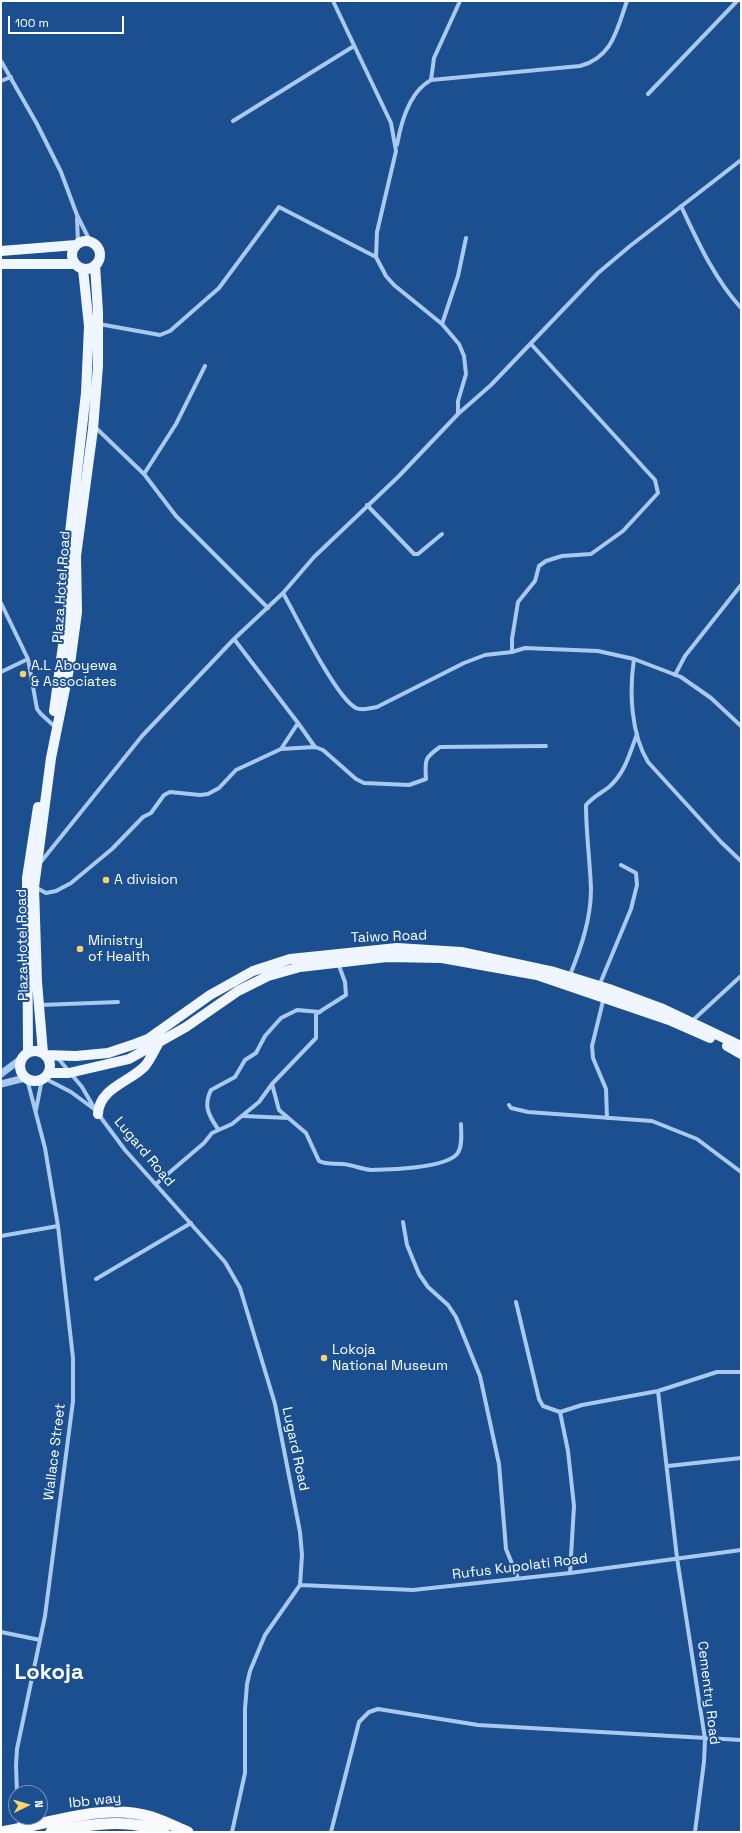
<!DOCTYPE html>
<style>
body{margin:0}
#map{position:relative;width:742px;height:1833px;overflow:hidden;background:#1b4f8f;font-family:"Space Grotesk",sans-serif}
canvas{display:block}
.frame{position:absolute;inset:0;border:2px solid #fff;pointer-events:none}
.north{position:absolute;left:8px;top:1785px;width:40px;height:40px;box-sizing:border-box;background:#1b4f8f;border:1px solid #7695bc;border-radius:50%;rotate:85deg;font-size:11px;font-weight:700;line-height:16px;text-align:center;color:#fff}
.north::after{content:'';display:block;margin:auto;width:14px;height:18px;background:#ffd166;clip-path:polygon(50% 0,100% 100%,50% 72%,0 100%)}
.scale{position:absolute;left:8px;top:16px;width:116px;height:18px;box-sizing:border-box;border:2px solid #fff;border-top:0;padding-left:5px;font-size:12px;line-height:14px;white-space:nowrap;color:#fff;-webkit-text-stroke:3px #1b4f8f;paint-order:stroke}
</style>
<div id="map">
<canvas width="742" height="1833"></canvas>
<div class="frame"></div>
<div class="north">N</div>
<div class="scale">100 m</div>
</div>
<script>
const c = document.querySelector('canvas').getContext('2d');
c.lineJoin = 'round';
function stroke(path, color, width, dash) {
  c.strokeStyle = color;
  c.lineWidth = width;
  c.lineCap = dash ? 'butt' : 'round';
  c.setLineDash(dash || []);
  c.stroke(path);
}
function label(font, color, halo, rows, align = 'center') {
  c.font = font + ' "Space Grotesk",sans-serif';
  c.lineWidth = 4;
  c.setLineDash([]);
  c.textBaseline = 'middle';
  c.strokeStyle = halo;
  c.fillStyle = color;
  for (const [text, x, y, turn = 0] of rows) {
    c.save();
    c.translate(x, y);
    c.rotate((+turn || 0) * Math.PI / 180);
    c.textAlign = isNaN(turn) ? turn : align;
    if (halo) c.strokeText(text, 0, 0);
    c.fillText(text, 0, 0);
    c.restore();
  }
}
const minor = new Path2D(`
 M333 1 391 123 396 151 377 232 376 257 386 276 394 285 442 324 459 344 464 356 466 374 458 401V414
 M1 61 37 124 61 172 77 215 91 243
 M431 80 434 58 460 1
 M1 81 11 77
 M648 94 737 1
 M233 121 354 46
 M397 145C401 122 409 92 431 80L580 66C613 57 617 29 627 1
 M681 206C698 242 714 278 741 308
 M77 218 78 244
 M99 324 160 335 170 331 219 288 279 207 376 257
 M442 324 458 276 466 238
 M95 427 144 474 176 516 268 608
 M144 474 176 424 205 366
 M367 505 414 554H418L442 534
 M283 593C296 616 336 698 356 708 362 711 371 708 377 707L464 663 485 655 512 652 525 648 598 651 634 659 681 677 711 698 741 726
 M1 603 28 659 37 709 41 714 53 725
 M234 639 298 723 315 747
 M512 652V639L518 602 535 581 539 566 546 561 562 556 591 554 623 531 658 493 655 480 531 344
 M634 659C629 692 631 734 648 762L721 842 741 861
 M1 672 28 659
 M675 675 685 656 741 585
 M281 749 298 723
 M40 863 142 736 234 639 283 593 314 557 399 476 458 414 491 385 598 273 630 246 741 160
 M35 887 46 893 56 891 71 883 112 849 143 817 151 813 164 795 170 792 200 795 208 794 219 788 236 770 281 749 315 747 323 750 356 779 364 783 409 785 426 779C425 760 424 758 440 747L546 746
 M570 975C581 948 591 919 591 889 590 861 586 833 586 805 594 796 600 794 609 787 625 773 630 753 637 734
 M599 986 631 909 637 885 636 873 621 865
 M604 997 592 1046 593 1058 606 1089 607 1118
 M40 1005 118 1002
 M692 1021 741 976
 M57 1057 82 1087 96 1111 125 1150 225 1262 240 1288 275 1404 300 1532 302 1555 300 1585 265 1635 250 1671 247 1684 245 1709V1773L232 1832
 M44 1078 71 1092 94 1109
 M272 1084 279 1110 306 1133 319 1161C327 1165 335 1163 343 1164 353 1165 361 1169 371 1170 389 1170 445 1168 457 1154 463 1147 461 1133 461 1124
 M509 1105 511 1108 528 1112 652 1121 697 1139 741 1172
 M36 1110 42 1079
 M243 1116 288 1118
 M218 1129C209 1116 203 1106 211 1090L235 1077 245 1060 256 1053 265 1036 281 1018 297 1010 320 1012
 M156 1184 204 1143 212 1133 232 1124 259 1102 272 1084 316 1038V1014L346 995 345 982 338 963
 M403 1222 407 1245 419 1274 428 1287 448 1305 456 1317 480 1376 499 1464 506 1549 518 1578
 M1 1236 58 1226
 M96 1279 191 1223
 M516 1302 539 1399 543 1406 560 1412 568 1451 574 1506 570 1573
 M658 1391 677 1558 705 1739 704 1762 695 1832
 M560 1412 582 1405 658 1391 717 1372H741
 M668 1466 741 1458
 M300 1585 413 1590 570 1573 741 1550
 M1 1632 40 1640
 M17 1793 16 1765 17 1749 45 1616 73 1401V1358L58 1226 45 1148 27 1079
 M19 1817 20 1828
 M331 1832 359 1722 369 1712 378 1709 478 1725 741 1740`);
const tertiary = new Path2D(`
 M1 1074 22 1058
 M1 1084 25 1078`);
const primary = new Path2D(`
 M72 255a14 14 0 1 1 28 0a14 14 0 1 1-28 0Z
 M1 251 76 245
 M1 264H75
 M54 711 68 609 70 532 86 393 89 326 83 269
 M727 1046 741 1054
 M20 1066a15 15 0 1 1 30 0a15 15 0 1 1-30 0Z
 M28 1052 27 878 38 807
 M43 1053 37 982 34 887 51 758 70 664 77 612 76 556 93 429 98 366V312L95 265
 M45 1055 76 1056 108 1053 135 1044 148 1039 210 995 253 971 290 959 397 948 461 952 554 972 609 989 663 1009 741 1046
 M48 1073H69L129 1059 186 1027 238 991 268 976 300 967 387 957 442 958 537 975 669 1020 710 1038
 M98 1114C99 1088 130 1082 145 1066 150 1060 154 1051 158 1044`);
const trunk = new Path2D(`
 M1 1832C49 1824 104 1802 152 1817 164 1821 176 1827 188 1832
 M51 1832C90 1824 127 1818 164 1832`);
const markers = [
 [23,674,4,"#ffd166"],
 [106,880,4,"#ffd166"],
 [80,949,4,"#ffd166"],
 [324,1358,4,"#ffd166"]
];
const streetNames = [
 ["Plaza Hotel Road",62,587,-86],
 ["Taiwo Road",389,937,-2],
 ["Plaza Hotel Road",23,945,-91],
 ["Lugard Road",144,1152,50],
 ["Lugard Road",295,1449,78],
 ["Wallace Street",55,1452,-83],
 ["Rufus Kupolati Road",520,1567,-7],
 ["Cementry Road",708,1693,83],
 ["Ibb way",95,1801,-6]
];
const poiNames = [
 ["A.L Aboyewa",31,666],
 ["& Associates",31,682],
 ["A division",114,880],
 ["Ministry",88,941],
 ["of Health",88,957],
 ["Lokoja",332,1350],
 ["National Museum",332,1366]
];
const townNames = [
 ["Lokoja",49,1673]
];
stroke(minor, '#a9c9ee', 4);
stroke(tertiary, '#a9c9ee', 7);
stroke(primary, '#f0f6ff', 10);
stroke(trunk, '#f8faff', 11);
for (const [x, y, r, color] of markers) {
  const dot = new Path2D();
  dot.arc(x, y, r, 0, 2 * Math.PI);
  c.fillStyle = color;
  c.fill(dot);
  stroke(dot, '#1b4f8f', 1.5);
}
label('14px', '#fff', '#1b4f8f', streetNames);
label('14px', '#fff', '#1b4f8f', poiNames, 'left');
label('bold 22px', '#fff', '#1b4f8f', townNames);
</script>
